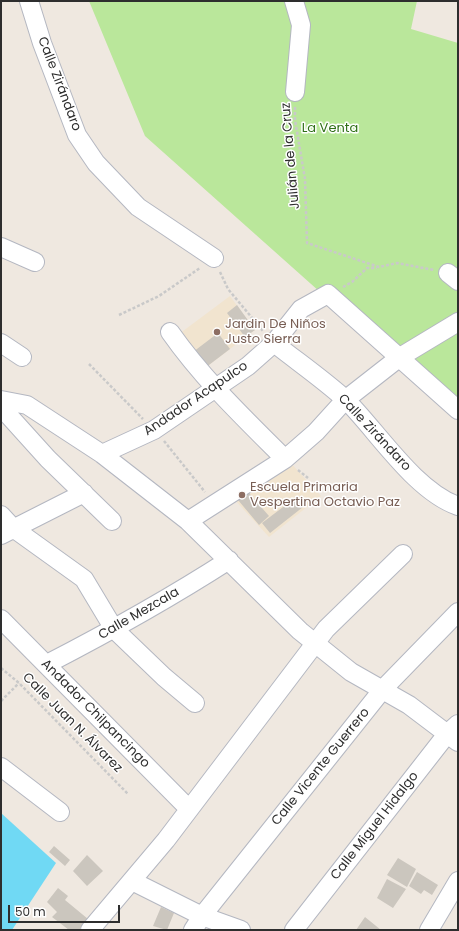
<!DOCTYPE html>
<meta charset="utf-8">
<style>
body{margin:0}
#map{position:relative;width:459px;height:931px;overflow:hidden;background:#efe8e0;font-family:Poppins,sans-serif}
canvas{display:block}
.frame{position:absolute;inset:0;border:2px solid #2e2e2e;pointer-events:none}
.scale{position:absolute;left:8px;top:905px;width:112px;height:18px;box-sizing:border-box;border:2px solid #2e2e2e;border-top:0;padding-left:5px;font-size:12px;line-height:14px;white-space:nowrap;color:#2e2e2e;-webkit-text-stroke:3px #fff;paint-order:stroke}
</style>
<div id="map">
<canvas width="459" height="931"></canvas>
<div class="frame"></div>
<div class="scale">50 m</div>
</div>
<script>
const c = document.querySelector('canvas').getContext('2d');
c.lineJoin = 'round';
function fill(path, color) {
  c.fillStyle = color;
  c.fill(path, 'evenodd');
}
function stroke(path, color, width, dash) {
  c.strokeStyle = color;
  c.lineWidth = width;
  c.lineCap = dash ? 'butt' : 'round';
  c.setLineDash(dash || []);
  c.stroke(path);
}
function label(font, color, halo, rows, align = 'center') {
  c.font = font + ' Poppins,sans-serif';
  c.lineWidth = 3;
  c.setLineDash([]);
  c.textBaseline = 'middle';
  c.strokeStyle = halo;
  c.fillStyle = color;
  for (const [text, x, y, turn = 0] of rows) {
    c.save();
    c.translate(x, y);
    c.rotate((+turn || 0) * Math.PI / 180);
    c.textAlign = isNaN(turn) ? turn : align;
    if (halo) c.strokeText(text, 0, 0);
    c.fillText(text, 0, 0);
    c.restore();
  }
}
const education = new Path2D(`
 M230 296 255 330 205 368 179 334Z
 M288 460 321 496 269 537 233 498Z`);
const green = new Path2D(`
 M89 1H417L411 29 458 43V415L145 136Z`);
const water = new Path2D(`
 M1 813 56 863 12 930H1Z`);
const building = new Path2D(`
 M237 305 255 330 245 337 227 313Z
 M218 333 230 349 205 368 193 352Z
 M248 492 269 516 259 525 238 500Z
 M295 498 303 507 270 533 262 523Z
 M54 846 70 860 65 866 49 852Z
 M87 855 103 871 87 886 73 871Z
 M398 858 416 869 407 887 387 875Z
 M417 872 438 885 432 895 424 890 421 894 409 886Z
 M387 879 406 889 393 908 377 898Z
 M58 888 68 896 65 900 88 919 79 930H69L52 917 57 912 47 902Z
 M161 907 174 913 167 930 153 926Z
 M365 917 381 930H356Z`);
const path = new Path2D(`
 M295 107V120L305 179 307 243 379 267 397 263 434 270
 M220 272 228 289 263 331
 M343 287 352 282 367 268H377
 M119 315 159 296 200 268
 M89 364 143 419
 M164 441 205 492
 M298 470 308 478
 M1 668 19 683 128 794
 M1 701 19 683`);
const minor = new Path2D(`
 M29 1 42 43 77 135 96 163 138 207 214 258
 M294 1 301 25 295 92
 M1 247 35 262
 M448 273 458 281
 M170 332C203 379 244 418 285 459
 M1 343 22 357
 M274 343C298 362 324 380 346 400 378 432 415 491 458 506
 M1 400 27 405 102 454 188 521 300 631 351 672 409 705 458 742
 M1 407 48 459 112 521
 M102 454 154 430 248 366 274 343 301 309 328 294 458 410
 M1 515 13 528 84 579 114 629 164 677 195 703
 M188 521 285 459 316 432 345 400 400 357 458 322
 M1 535 84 493
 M1 619 189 809
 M47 664C109 632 170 598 229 560
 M1 767 60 812
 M132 881 202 916 241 930
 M90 930 166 840 326 629 403 554
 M193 930 202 916 383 689 458 612
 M294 930 447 734 458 724
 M429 930 458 881`);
const markers = [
 [217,332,4,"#8d6e63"],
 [242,495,4,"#8d6e63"]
];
const streetNames = [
 ["Calle Zirándaro",59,84,69],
 ["Julián de la Cruz",291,156,-95],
 ["Andador Acapulco",196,399,-34],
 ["Calle Zirándaro",374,433,47],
 ["Calle Mezcala",139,614,-30],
 ["Andador Chilpancingo",95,714,45],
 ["Calle Juan N. Álvarez",72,723,45],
 ["Calle Vicente Guerrero",321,767,-51],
 ["Calle Miguel Hidalgo",375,826,-52]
];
const parkNames = [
 ["La Venta",330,129]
];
const educationNames = [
 ["Jardin De Niños",225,325],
 ["Justo Sierra",225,340],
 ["Escuela Primaria",250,488],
 ["Vespertina Octavio Paz",250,503]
];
fill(education, '#f1e4cf');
fill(green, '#bae79b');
fill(water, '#70d9f4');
fill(building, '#cbc6be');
stroke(minor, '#b4b7c1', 20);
stroke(path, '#c9c9c9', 2.5, [3, 2]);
stroke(minor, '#fff', 18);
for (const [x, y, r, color] of markers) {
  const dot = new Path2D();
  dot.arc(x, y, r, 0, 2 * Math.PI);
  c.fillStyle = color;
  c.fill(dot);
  stroke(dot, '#fff', 1.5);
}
label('13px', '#2e2e2e', '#fff', streetNames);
label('13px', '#307018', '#fff', parkNames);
label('13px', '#785e54', '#fff', educationNames, 'left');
</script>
